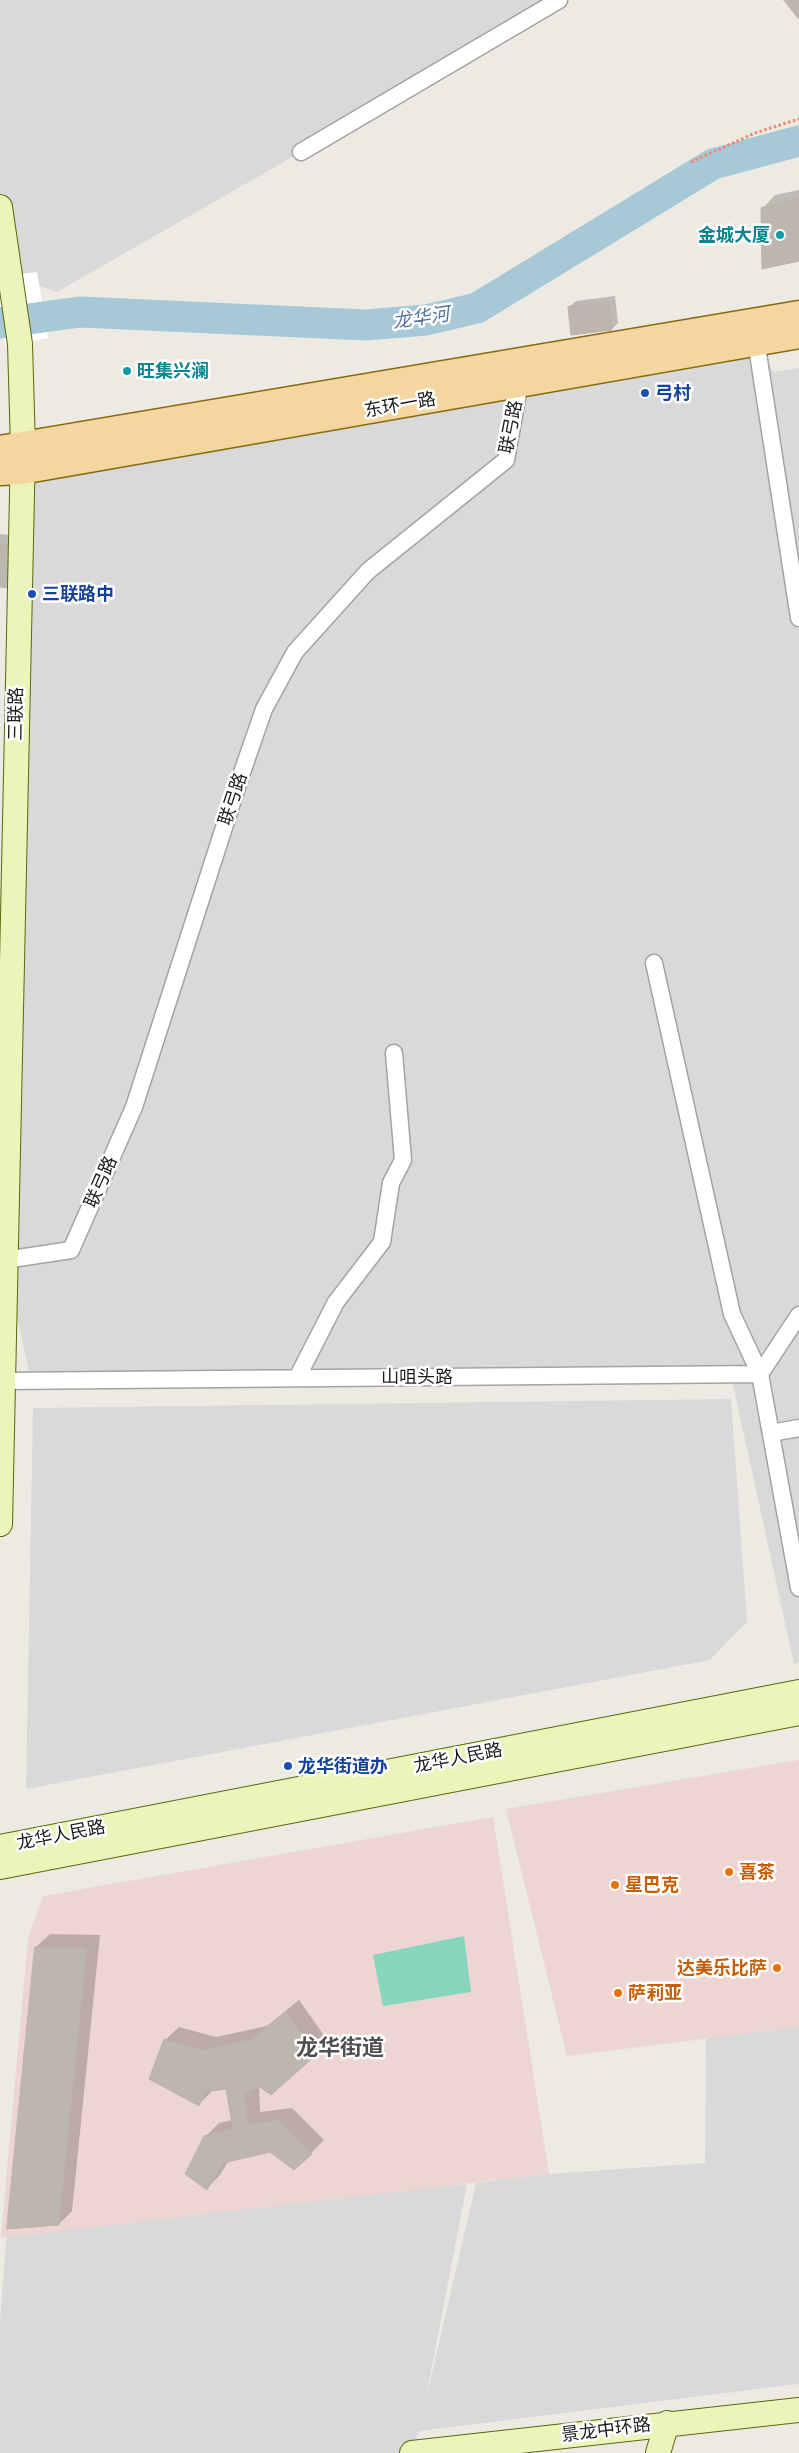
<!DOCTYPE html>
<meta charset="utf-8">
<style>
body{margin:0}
canvas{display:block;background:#eceae2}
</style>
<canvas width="799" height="2453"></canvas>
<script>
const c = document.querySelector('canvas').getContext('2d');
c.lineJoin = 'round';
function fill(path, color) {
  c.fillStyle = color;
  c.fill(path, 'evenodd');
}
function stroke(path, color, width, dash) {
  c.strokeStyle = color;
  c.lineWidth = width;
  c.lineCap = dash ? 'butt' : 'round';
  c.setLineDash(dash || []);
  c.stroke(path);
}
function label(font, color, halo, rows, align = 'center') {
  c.font = font + ' "Asap Condensed","Noto Sans SC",sans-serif';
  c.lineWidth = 5;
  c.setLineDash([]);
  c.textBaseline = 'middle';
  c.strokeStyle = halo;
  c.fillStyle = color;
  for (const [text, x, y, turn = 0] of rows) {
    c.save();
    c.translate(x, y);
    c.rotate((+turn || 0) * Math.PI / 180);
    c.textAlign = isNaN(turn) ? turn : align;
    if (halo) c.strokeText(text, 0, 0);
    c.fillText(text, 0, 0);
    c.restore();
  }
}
const residential = new Path2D(`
 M0 0H559L301 152 57 292 10 275 0 207Z
 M756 343 773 372 799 368V1663L794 1664 729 1366 29 1372 5 1260 21 471Z
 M731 1399 747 1622 710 1660 26 1789 33 1408Z
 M799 2027V2384L419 2431 411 2453H0V2321L7 2229 467 2184 424 2408 476 2183 549 2174 705 2163 706 2038Z`);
const commercial = new Path2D(`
 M799 1760V2027L567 2056 506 1809Z
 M493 1817 549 2174 1 2238 28 1938 43 1896Z`);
const pitch = new Path2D(`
 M464 1936 471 1992 383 2006 373 1955Z`);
const pier = new Path2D(`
 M37 272 48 338 5 345 0 318V277Z`);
const shadow = new Path2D(`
 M799 190V260L762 209 775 195Z
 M615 296 618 323 612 329 569 307 576 301Z
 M0 534 23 536 0 586Z
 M50 1934 100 1935 72 2211 59 2224 36 1947Z
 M299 2000 328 2041 271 2093 259 2086 260 2112 292 2108 324 2140 311 2153 271 2151 229 2160 220 2175 207 2188 205 2137 219 2123 233 2120 227 2088 213 2090 199 2104 165 2040 179 2027 216 2037 267 2026Z`);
const river = new Path2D(`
 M0 323 80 312 366 325 426 320 477 308 713 164 799 141`);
const building = new Path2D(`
 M784 0H799V19Z
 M799 199V261L762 269 761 208Z
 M609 302 612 330 571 335 568 307Z
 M0 544 13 545 10 588 0 587Z
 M35 1947 87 1948 59 2225 7 2229Z
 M286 2012 316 2055 271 2095 260 2087 245 2093 248 2124 279 2120 312 2154 294 2170 270 2152 223 2163 207 2190 185 2174 204 2136 233 2129 226 2089 205 2092 199 2106 149 2079 164 2039 202 2050 252 2039Z`);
const path = new Path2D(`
 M691 162 755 133 799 119`);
const street = new Path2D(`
 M301 152 559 0
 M755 334 799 618
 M654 963 732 1314 760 1374 799 1588
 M5 1260 71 1250 134 1107 238 784 264 709 295 652 368 571 506 460 521 376
 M297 1378 336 1302 382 1242 391 1183 403 1160 394 1053
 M3 1381 760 1374 799 1315
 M771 1433 799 1428`);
const secondary = new Path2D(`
 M0 207 20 344 23 447 0 1524
 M0 1847 799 1692
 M0 1867 799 1713
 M412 2453 799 2410
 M658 2453 667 2423`);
const primary = new Path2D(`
 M0 449 799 314
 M0 472 21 471 799 335`);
const markers = [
 [780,235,5,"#0f9aa8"],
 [127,371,5,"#0f9aa8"],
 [645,393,5,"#1a4fb4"],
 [32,594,5,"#1a4fb4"],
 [288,1766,5,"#1a4fb4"],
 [729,1872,5,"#e8710a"],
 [615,1885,5,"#e8710a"],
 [777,1968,5,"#e8710a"],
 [618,1993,5,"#e8710a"]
];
const cultureNames = [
 ["金城大厦",770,235],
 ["旺集兴澜",137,371,"left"]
];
const transitNames = [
 ["弓村",655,393],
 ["三联路中",42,594],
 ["龙华街道办",298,1766]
];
const streetNames = [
 ["东环一路",400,405,-10],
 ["联弓路",511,427,-79],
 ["三联路",16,714,-89],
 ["联弓路",233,799,-72],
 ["联弓路",101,1182,-66],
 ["山咀头路",417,1377],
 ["龙华人民路",458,1758,-11],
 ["龙华人民路",61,1835,-11],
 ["景龙中环路",606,2430,-7]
];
const foodNames = [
 ["喜茶",739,1872],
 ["星巴克",625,1885],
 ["达美乐比萨",767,1968,"right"],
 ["萨莉亚",628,1993]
];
const waterNames = [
 ["龙华河",421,318,-8]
];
const districtNames = [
 ["龙华街道",340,2048]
];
fill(residential, '#dad9d9');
fill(commercial, '#ecd5d2');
fill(pitch, '#86d6be');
fill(pier, '#fff');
fill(shadow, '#0003');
stroke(river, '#a6c8d7', 31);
fill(building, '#bcb6af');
stroke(building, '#bdb2a6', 1);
stroke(street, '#a3a3a3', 19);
stroke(secondary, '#57690d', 26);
stroke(primary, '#88690c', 29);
stroke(path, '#ee8972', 3, [2.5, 2.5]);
stroke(street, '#fff', 16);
stroke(secondary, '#ecf4b9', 24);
stroke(primary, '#f4d7a0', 26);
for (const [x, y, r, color] of markers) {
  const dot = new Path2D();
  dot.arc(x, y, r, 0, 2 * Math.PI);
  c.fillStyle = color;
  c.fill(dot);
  stroke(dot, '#fff', 2);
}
label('bold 18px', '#0d838f', '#fff', cultureNames, 'right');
label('bold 18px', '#164399', '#fff', transitNames, 'left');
label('18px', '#1c1c1c', '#fff', streetNames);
label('bold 18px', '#c56008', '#fff', foodNames, 'left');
label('italic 19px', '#5173a3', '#fff', waterNames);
label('bold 22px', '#4f4f4f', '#fff', districtNames);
</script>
